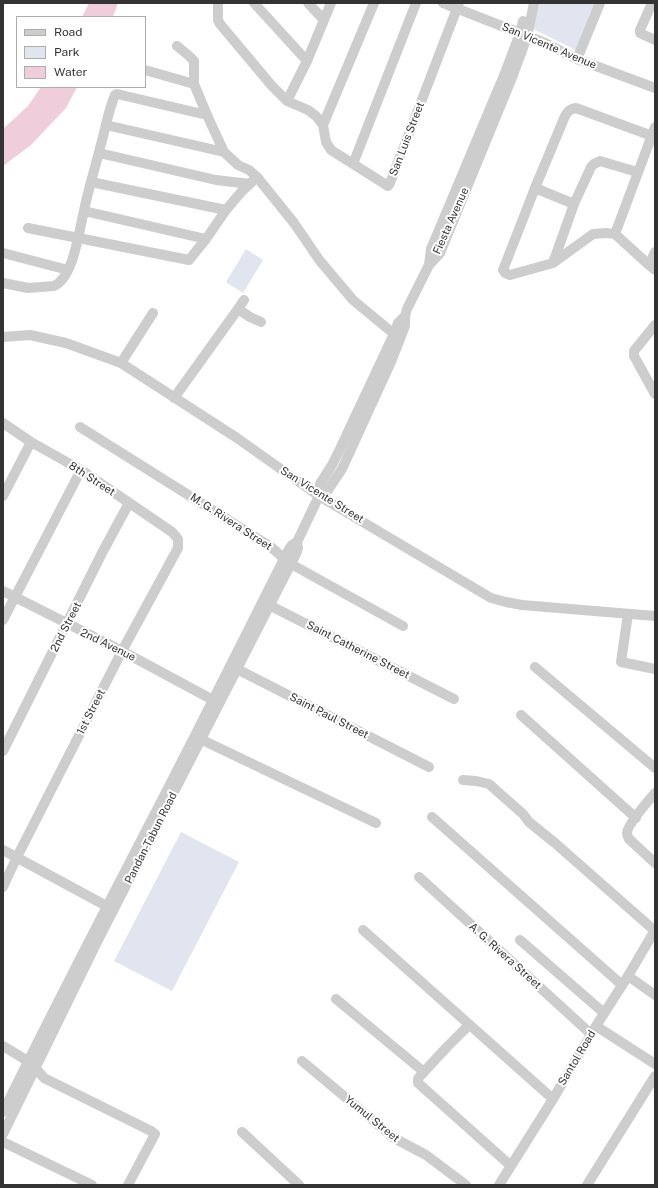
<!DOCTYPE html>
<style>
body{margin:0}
#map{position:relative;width:658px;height:1188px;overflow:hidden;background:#fff;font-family:"Public Sans",sans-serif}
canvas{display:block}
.frame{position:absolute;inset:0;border:4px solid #333;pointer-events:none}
.legend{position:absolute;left:16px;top:16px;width:130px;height:72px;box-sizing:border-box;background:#fff;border:1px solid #adadad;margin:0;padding:5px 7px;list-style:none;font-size:12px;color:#333}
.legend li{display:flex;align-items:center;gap:8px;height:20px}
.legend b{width:20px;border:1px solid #adadad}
</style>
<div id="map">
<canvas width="658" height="1188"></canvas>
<div class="frame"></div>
<ul class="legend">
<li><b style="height:5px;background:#cdcdcd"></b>Road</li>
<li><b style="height:11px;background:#e1e5f0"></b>Park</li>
<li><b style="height:11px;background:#f0cdda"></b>Water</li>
</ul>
</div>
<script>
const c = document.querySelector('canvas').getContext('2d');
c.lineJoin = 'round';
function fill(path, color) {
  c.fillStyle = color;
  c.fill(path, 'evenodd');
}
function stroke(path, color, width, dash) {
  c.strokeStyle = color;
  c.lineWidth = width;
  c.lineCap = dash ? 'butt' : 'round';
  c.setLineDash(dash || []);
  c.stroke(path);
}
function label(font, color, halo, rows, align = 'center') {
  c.font = font + ' "Public Sans",sans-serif';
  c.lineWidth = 4;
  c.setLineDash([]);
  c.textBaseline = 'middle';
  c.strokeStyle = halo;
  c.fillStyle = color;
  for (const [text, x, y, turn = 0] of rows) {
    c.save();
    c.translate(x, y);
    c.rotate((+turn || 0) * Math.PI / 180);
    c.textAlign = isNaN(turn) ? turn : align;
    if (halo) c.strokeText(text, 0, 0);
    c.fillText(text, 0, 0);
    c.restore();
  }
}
const green = new Path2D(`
 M537 3H596L578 51 531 28Z
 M246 249 263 260 243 293 226 282Z
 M181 832 239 862 172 991 114 961Z`);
const water = new Path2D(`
 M89 3H118L113 17H82Z
 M41 87H77L66 108 31 145 3 166V129L28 106Z`);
const minor = new Path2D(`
 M218 3V20L220 24 272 86 287 101 308 110 316 116 323 125 326 142 331 150 388 186 390 183 459 3
 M254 3 307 61
 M308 3 324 20
 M443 3 545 43 577 59 655 88
 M652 3 640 30V33L642 34 655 40
 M177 46 188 55 194 61V84L207 115 224 152 238 165 249 170 257 177 294 223 320 261 353 300 394 334 399 337
 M577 59 600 3
 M145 70 194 84
 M287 101 307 61 331 3
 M106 125 224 152
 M323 125 374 3
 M655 137 576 108C570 109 568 111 565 116L535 188 503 270 505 273 510 275 553 263 593 234 606 233 615 234 649 265 655 270
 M99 153 216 180 250 184
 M353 164 416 3
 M91 182 226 210
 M535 188 574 204
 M84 211 206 239
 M28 228 189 260 206 239 226 210 242 191 257 177
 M615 234 655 127
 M3 253 68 270
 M553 263 574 204 591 167 594 164 600 161 637 172
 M429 265 431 249 505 73 520 33 523 21
 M649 265 655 252
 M3 283 28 288 54 286C74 277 79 230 84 211 88 190 95 169 100 148 105 131 108 111 115 95L117 94 207 115
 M238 309 250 317 261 322
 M655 325 634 351V356L655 394
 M3 337 30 335 66 343 121 363 237 438 319 496 491 598 506 602 522 605 655 616
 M121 363 153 313
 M174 398 238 309 244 300
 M3 423 31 442 81 470 172 532 178 539V548L122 651 17 857 3 887
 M80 427 268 545C277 551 283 559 291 564L403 626
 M3 496 31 442
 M319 496 328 490 342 469 391 362 405 326V316L407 309 429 265 440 253 513 75 527 37 534 3
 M3 591 122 651 213 700
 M265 603 454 699
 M628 614 621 662 655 669
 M3 620 81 470
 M231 666 429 767
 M535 667 655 768
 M521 715 636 818
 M196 737 376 823
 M3 751 102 553 129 503
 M463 780 476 781 489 784 523 814 529 822 555 843 655 931
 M655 793C649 800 627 825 627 833 627 835 628 837 629 839L655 863
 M432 817 622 985
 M3 850 112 909
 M419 877 591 1034
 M363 930 553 1099
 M520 940 604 1013
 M628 976 655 995
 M336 999 424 1072
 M469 1025 447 1047 420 1076 418 1079V1083L511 1166
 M596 1026 655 1064
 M3 1046C21 1057 31 1061 44 1078L151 1131 155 1134 128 1185
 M302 1061 394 1138 426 1155 466 1185
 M3 1112C51 1014 101 918 151 821 198 731 243 640 289 549L292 545 297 542 319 496 320 484 332 465 340 449 394 334 398 323 405 316
 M242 1132 299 1185
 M3 1134 97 942 296 554 298 548 297 542
 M3 1142 92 1185
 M499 1185 553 1099 596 1026 628 976 655 930
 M587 1185 655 1076`);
const streetNames = [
 ["San Vicente Avenue",549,46,23],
 ["San Luis Street",407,139,-69],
 ["Fiesta Avenue",451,221,-66],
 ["8th Street",92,479,33],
 ["San Vicente Street",322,495,32],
 ["M. G. Rivera Street",231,522,33],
 ["2nd Street",66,627,-63],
 ["2nd Avenue",108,645,26],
 ["Saint Catherine Street",358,650,27],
 ["1st Street",91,712,-63],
 ["Saint Paul Street",329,716,27],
 ["Pandan-Tabun Road",151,838,-63],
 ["A. G. Rivera Street",505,956,42],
 ["Santol Road",577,1058,-59],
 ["Yumul Street",372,1119,39]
];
fill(green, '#e1e5f0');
fill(water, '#f0cdda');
stroke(minor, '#cdcdcd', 10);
label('11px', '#333', '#fff', streetNames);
</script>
